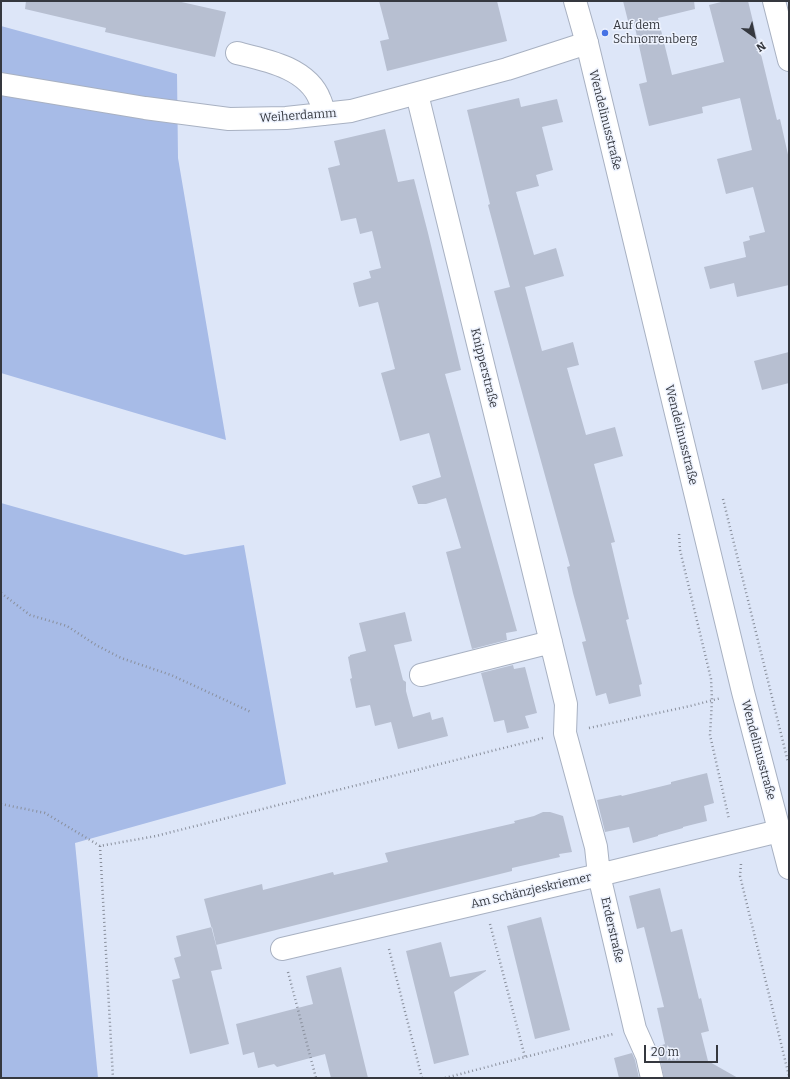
<!DOCTYPE html>
<meta charset="utf-8">
<style>
body{margin:0}
#map{position:relative;width:790px;height:1079px;overflow:hidden;background:#dde6f8;font-family:Bitter,serif}
canvas{display:block}
.frame{position:absolute;inset:0;border:2px solid #35383f;pointer-events:none}
.north{position:absolute;left:734px;top:16px;width:40px;height:40px;-webkit-text-stroke:3px #eef3fe;paint-order:stroke;rotate:147deg;font-size:11px;font-weight:700;line-height:16px;text-align:center;color:#35383f}
.north::after{content:'';display:block;margin:auto;width:14px;height:18px;background:#35383f;clip-path:polygon(50% 0,100% 100%,50% 72%,0 100%)}
.scale{position:absolute;left:644px;top:1045px;width:74px;height:18px;box-sizing:border-box;border:2px solid #35383f;border-top:0;padding-left:5px;font-size:12px;line-height:14px;white-space:nowrap;color:#35383f;-webkit-text-stroke:3px #eef3fe;paint-order:stroke}
</style>
<div id="map">
<canvas width="790" height="1079"></canvas>
<div class="frame"></div>
<div class="north">N</div>
<div class="scale">20 m</div>
</div>
<script>
const c = document.querySelector('canvas').getContext('2d');
c.lineJoin = 'round';
function fill(path, color) {
  c.fillStyle = color;
  c.fill(path, 'evenodd');
}
function stroke(path, color, width, dash) {
  c.strokeStyle = color;
  c.lineWidth = width;
  c.lineCap = dash ? 'butt' : 'round';
  c.setLineDash(dash || []);
  c.stroke(path);
}
function label(font, color, halo, rows, align = 'center') {
  c.font = font + ' Bitter,serif';
  c.lineWidth = 3;
  c.setLineDash([]);
  c.textBaseline = 'middle';
  c.strokeStyle = halo;
  c.fillStyle = color;
  for (const [text, x, y, turn = 0] of rows) {
    c.save();
    c.translate(x, y);
    c.rotate((+turn || 0) * Math.PI / 180);
    c.textAlign = isNaN(turn) ? turn : align;
    if (halo) c.strokeText(text, 0, 0);
    c.fillText(text, 0, 0);
    c.restore();
  }
}
const green = new Path2D(`
 M1 26 177 74 178 158 226 440 1 373Z
 M1 503 185 555 244 545 286 784 75 843 98 1078H1Z`);
const building = new Path2D(`
 M26 1H177L226 12 215 57 105 32 106 28 25 9Z
 M379 1H497L507 41 387 71 380 41 389 39Z
 M623 1H694L695 9 658 18 672 75 724 62 709 5 725 1H748L777 120 780 119 789 159V285L737 297 734 283 710 289 704 267 746 257 743 242 750 240 749 236 765 232 753 187 726 194 717 159 752 150 740 98 702 107 703 113 649 126 639 84 647 82 634 23 629 25Z
 M519 98 521 107 557 99 563 122 542 127 553 170 536 175 539 186 516 192 534 255 556 248 564 276 525 287 542 351 573 342 579 365 567 368 586 435 615 427 623 456 594 464 615 542 611 543 629 619 626 620 642 684 639 685 641 696 609 704 606 693 596 696 582 642 586 641 573 593 567 567 570 566 494 291 510 287 488 205 490 204 467 110Z
 M385 129 398 182 414 179 428 233 461 370 445 374 517 631 506 633 507 640 472 649 446 552 461 548 446 498 426 504H418L412 486 441 477 429 433 400 441 381 373 395 369 378 302 359 307 355 292 353 283 371 278 369 271 381 268 372 231 360 234 356 218 341 221 328 168 340 165 334 141Z
 M789 352V383L762 390 754 361Z
 M405 612 412 641 394 645 403 680 406 682V691L413 717 430 712 432 720 443 717 448 736 398 749 391 722 375 726 370 705 356 708 350 679 352 678 348 657 350 656V655L366 651 359 623Z
 M513 665 514 669 525 667 537 713 525 716 529 728 507 733 504 720 494 722 481 673Z
 M707 773 714 803 704 806 707 821 683 827V828L658 835V836L633 843 629 827 605 832 597 800 621 795 622 796 671 784V782Z
 M543 812H550L563 816 572 852 559 854 560 857 512 868V871L216 945 204 899 262 884 263 890 333 872 334 875 388 862 385 853 515 823 514 821 534 816Z
 M660 888 671 932 682 929 699 999 701 998 709 1031 701 1033 708 1061 738 1078H664L659 1053 656 1047 665 1044 657 1008 664 1007 644 927 637 929 629 896Z
 M541 917 570 1030 535 1039 507 926Z
 M212 927 222 969 211 971 229 1044 190 1054 172 980 180 978 174 958 181 956 176 936Z
 M441 942 450 977 486 970V971L454 992 469 1055 434 1064 406 951Z
 M341 967 368 1078H331L325 1054 277 1067 274 1064 258 1068 254 1052 243 1055 236 1024 313 1004 306 976Z
 M632 1053 635 1060 639 1078H619L614 1058Z`);
const path = new Path2D(`
 M723 499 788 762
 M679 534 680 550 711 679 712 700 710 735 729 819
 M1 593 30 615 67 626 96 645 121 658 171 675 251 712
 M589 728 690 706 721 698
 M1 804 45 813 100 846 156 836 543 738
 M100 846 113 1078
 M741 864 740 876 789 1076
 M490 924 525 1057
 M389 949 422 1078
 M288 972 316 1078
 M445 1078 613 1034`);
const minor = new Path2D(`
 M774 1 789 60
 M237 53C266 60 308 68 320 100 322 104 323 110 324 114
 M1 84 145 108 229 119 286 118 351 111 507 69 587 43
 M417 94 566 704 565 733 596 847 599 875 635 1029 647 1056 652 1078
 M421 675 551 642
 M282 949 599 875 779 831`);
const major = new Path2D(`
 M575 1 587 43 743 692 789 868`);
const markers = [
 [605,33,4,"#4773e5"]
];
const poiNames = [
 ["Auf dem",613,26],
 ["Schnorrenberg",613,40]
];
const streetNames = [
 ["Weiherdamm",298,116,-4],
 ["Wendelinusstraße",605,120,76],
 ["Knipperstraße",484,368,76],
 ["Wendelinusstraße",681,435,76],
 ["Wendelinusstraße",758,750,75],
 ["Am Schänzjeskriemer",531,891,-13],
 ["Erderstraße",612,930,77]
];
fill(green, '#a7bbe7');
fill(building, '#b7bfd1');
stroke(minor, '#a8b1c2', 24);
stroke(major, '#a8b1c2', 24);
stroke(path, '#898f9c', 2.5, [1, 3]);
stroke(minor, '#fff', 22);
stroke(major, '#fff', 22);
for (const [x, y, r, color] of markers) {
  const dot = new Path2D();
  dot.arc(x, y, r, 0, 2 * Math.PI);
  c.fillStyle = color;
  c.fill(dot);
  stroke(dot, '#eef3fe', 1.5);
}
label('12px', '#35383f', '#eef3fe', poiNames, 'left');
label('12px', '#35383f', '#eef3fe', streetNames);
</script>
